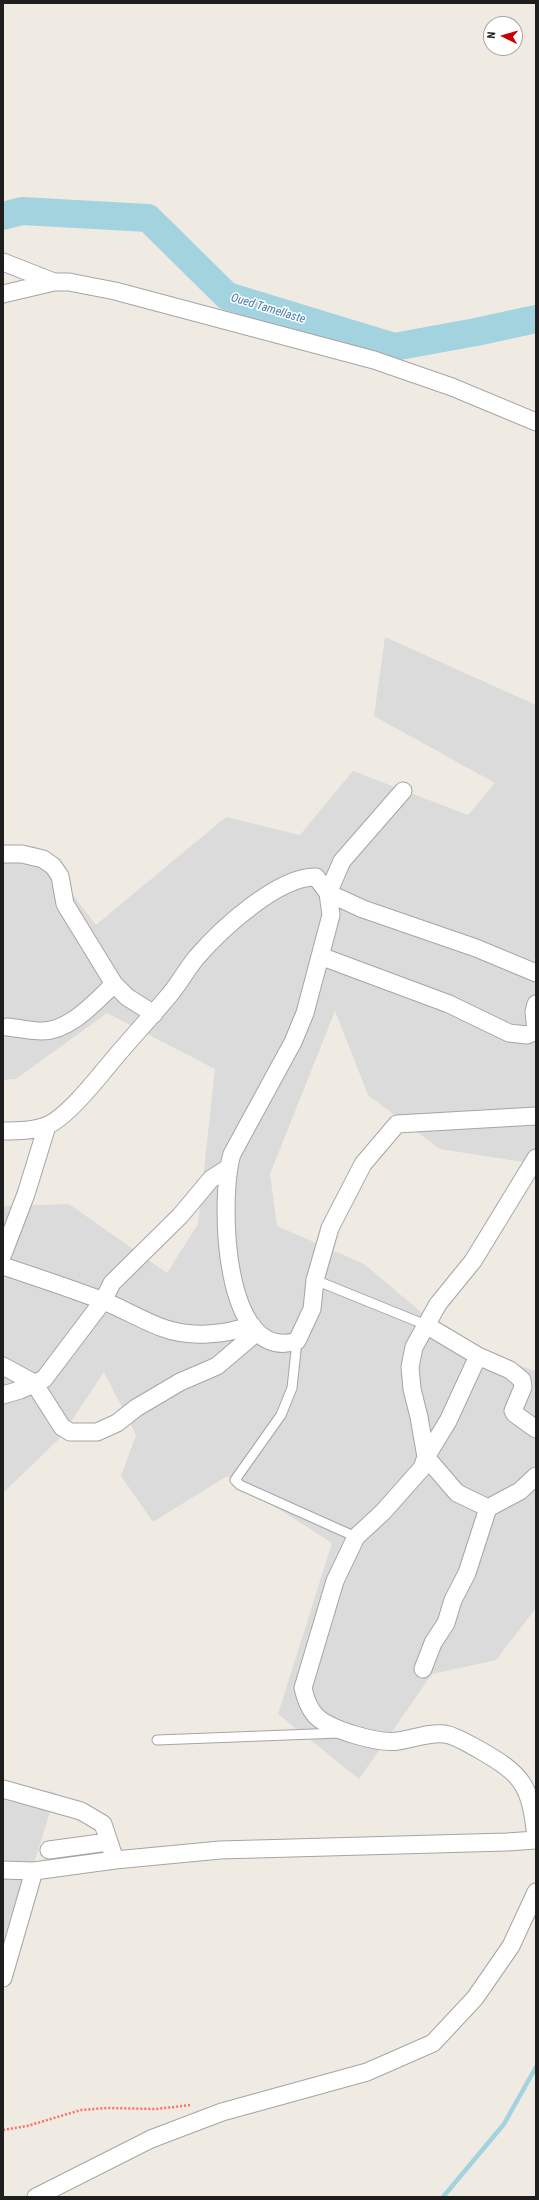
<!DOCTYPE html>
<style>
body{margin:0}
#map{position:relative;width:539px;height:2200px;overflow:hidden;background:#efebe3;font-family:"Roboto Condensed",sans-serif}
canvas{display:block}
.frame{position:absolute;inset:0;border:4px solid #1e1e1e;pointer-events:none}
.north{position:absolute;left:483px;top:16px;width:40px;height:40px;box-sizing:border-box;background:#fff;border:1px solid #a5a5a5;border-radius:50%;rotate:275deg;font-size:11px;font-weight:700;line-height:16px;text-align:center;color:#1e1e1e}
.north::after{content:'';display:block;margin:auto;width:14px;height:18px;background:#cb0007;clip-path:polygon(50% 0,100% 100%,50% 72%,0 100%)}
</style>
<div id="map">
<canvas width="539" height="2200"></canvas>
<div class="frame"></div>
<div class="north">N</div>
</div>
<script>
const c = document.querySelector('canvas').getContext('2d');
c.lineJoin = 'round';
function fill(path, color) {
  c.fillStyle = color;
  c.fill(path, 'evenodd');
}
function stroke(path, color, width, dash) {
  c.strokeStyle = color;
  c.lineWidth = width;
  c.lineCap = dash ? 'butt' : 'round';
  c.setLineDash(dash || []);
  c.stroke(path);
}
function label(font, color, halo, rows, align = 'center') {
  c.font = font + ' "Roboto Condensed",sans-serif';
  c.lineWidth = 3;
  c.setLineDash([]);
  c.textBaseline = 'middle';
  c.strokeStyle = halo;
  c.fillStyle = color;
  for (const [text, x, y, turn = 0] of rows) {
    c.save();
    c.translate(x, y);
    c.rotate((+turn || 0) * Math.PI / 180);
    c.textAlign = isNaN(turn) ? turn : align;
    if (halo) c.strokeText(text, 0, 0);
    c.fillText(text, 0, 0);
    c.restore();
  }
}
const residential = new Path2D(`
 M385 637 536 705V1164L440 1149 368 1095 335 1011 270 1174 277 1226 364 1264 461 1346 536 1371V1608L496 1660 432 1674 359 1779 278 1714 332 1543 227 1476 153 1522 121 1476 136 1435 104 1372 60 1438 3 1493V1206L69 1204 167 1273 198 1224 215 1069 107 1013 16 1079 3 1080V848L36 846 96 925 226 817 300 835 353 771 468 815 495 783 374 716Z
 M3 1782 56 1793 3 1961Z`);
const stream = new Path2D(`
 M443 2197 504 2124 536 2067`);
const river = new Path2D(`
 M3 216 22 211 148 218 227 296 394 347 476 332 536 319`);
const path = new Path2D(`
 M3 2130 27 2126 81 2110 107 2108 156 2109 191 2105`);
const service = new Path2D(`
 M315 1280 426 1325
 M297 1341 292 1388 281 1415 235 1480 240 1485 356 1537
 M157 1740 339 1733`);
const minor = new Path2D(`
 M3 262 54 282
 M3 294 54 282H69L115 291 374 360 452 387 536 422
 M403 791 342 861 328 893 363 909 476 948 536 973
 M3 854H22L43 859 53 866 60 876 65 904 114 984 127 997 154 1014
 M320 956 449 1004 509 1033 527 1035 536 1031
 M536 1004 534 1012 536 1030
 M7 1027C19 1028 30 1031 42 1031 70 1031 95 1002 114 984
 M3 1131C17 1131 35 1131 48 1125 68 1116 97 1079 112 1061 131 1038 152 1016 171 993 180 982 187 969 196 958 220 930 278 876 316 877L328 893 331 915 305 1013 293 1042 232 1154C219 1197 222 1365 297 1341L312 1309 315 1280 330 1228 363 1164 397 1124 536 1116
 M536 1158 473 1261 438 1304 414 1347 410 1367 412 1389 419 1417 426 1457 422 1468 383 1512 356 1537 335 1581 303 1688C305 1697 309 1708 315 1715 329 1730 379 1744 398 1741 414 1739 428 1732 445 1734 456 1736 469 1744 478 1749 524 1775 530 1785 536 1837
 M3 1254 26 1194 47 1126
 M3 1266C36 1277 69 1288 101 1300 122 1308 141 1320 163 1328 190 1338 225 1335 252 1325
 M426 1325 478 1356 510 1370 522 1380 523 1387 513 1411 515 1414 536 1429
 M3 1366 34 1383 62 1427 70 1432H97L117 1423 136 1408 180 1382 217 1366 257 1332
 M3 1395 20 1390 44 1379 103 1301 112 1283 180 1216 211 1179 228 1168
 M488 1508 520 1491 536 1476
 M423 1669 433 1643 446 1623 453 1600 467 1573 488 1508 457 1493 426 1457 448 1421 478 1356
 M3 1789 81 1811 103 1824 115 1860
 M49 1850 108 1842
 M3 1870 34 1871 115 1860 220 1850 507 1842 536 1840
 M3 1978 34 1871
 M36 2197 151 2139 222 2112 367 2072 433 2043 475 1998 511 1946 536 1892`);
const waterNames = [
 ["Oued Tamellaste",268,309,17]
];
fill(residential, '#dcdbdb');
stroke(stream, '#a2d3df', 4.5);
stroke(river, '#a2d3df', 28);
stroke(service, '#a5a5a5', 11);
stroke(minor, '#a5a5a5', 19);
stroke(path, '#ff6f64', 2.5, [2, 2]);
stroke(service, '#fff', 9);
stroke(minor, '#fff', 17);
label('italic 12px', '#437aa9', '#fff', waterNames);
</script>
